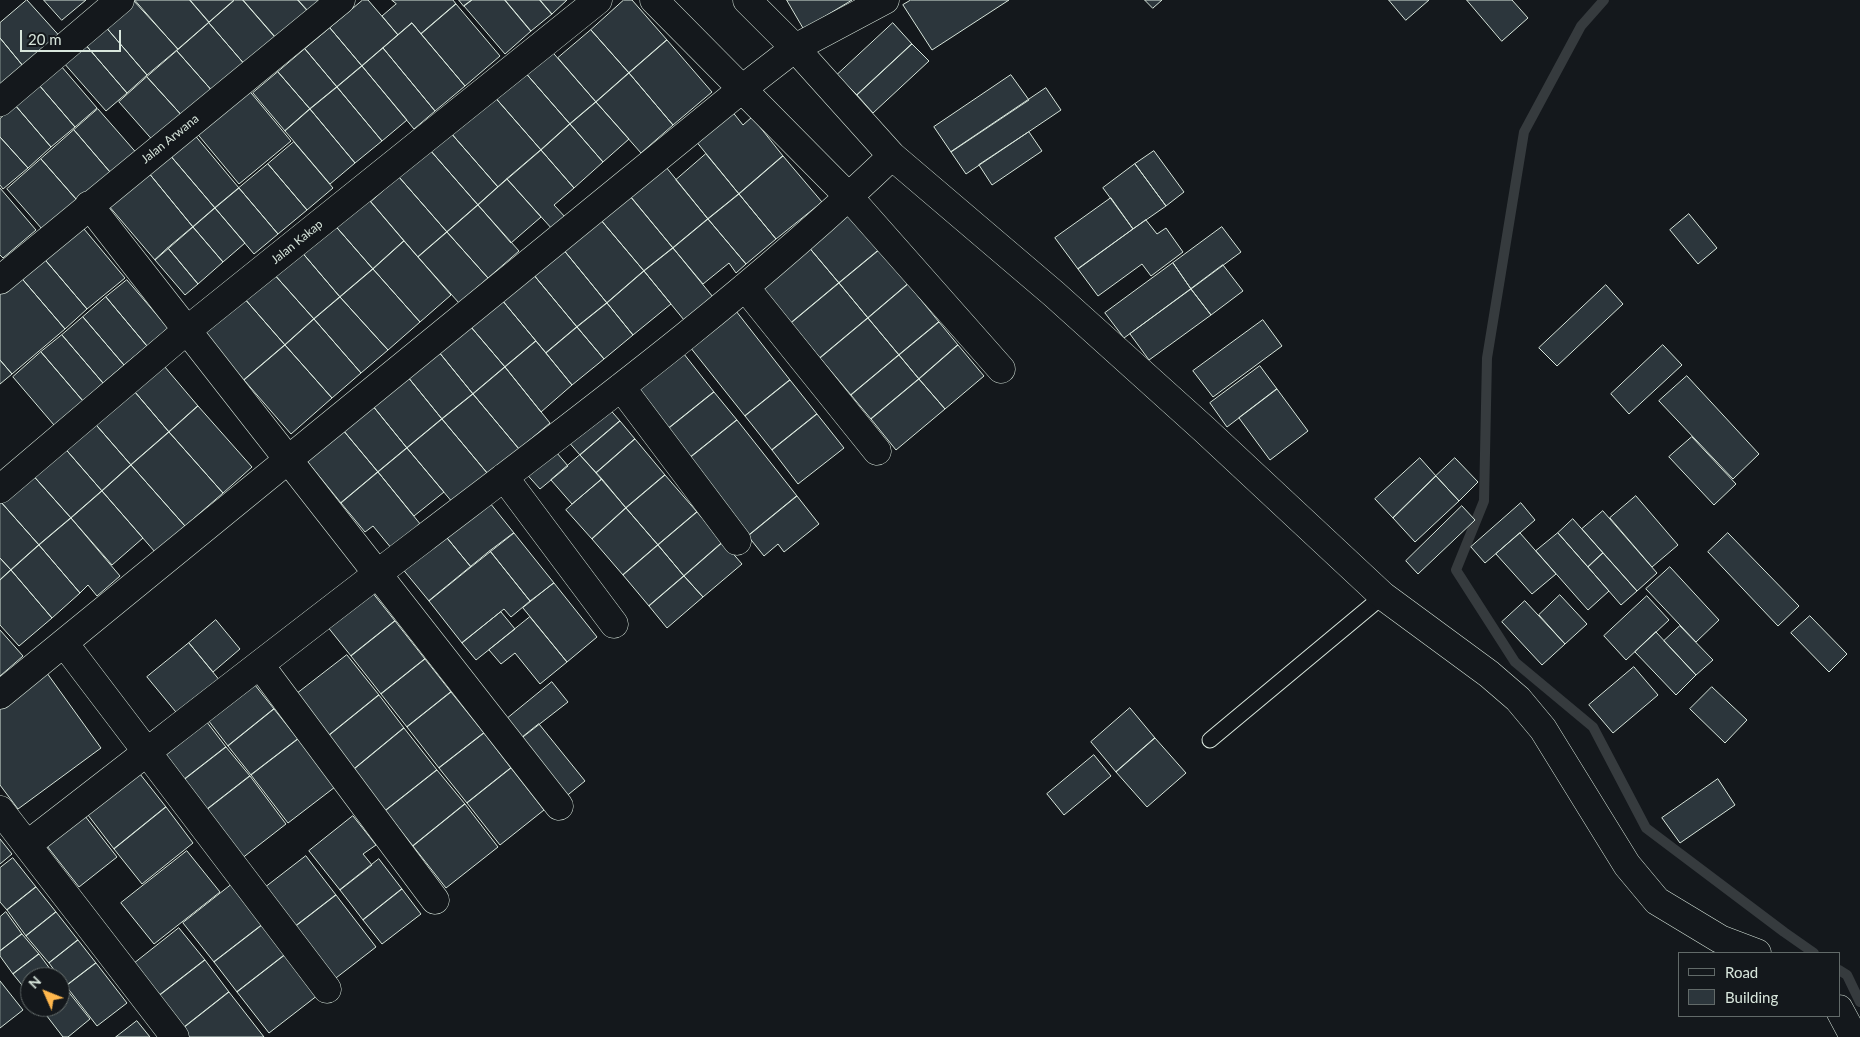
<!DOCTYPE html>
<style>
body{margin:0}
#map{position:relative;width:1860px;height:1037px;overflow:hidden;background:#14181c;font-family:Lato,sans-serif}
canvas{display:block}
.legend{position:absolute;left:1678px;top:952px;width:162px;height:65px;box-sizing:border-box;background:#14181c;border:1px solid #626a69;margin:0;padding:6px 9px;list-style:none;font-size:15px;color:#d8e6dc}
.legend li{display:flex;align-items:center;gap:10px;height:25px}
.legend b{width:25px;border:1px solid #626a69}
.north{position:absolute;left:20px;top:967px;width:50px;height:50px;box-sizing:border-box;background:#14181c;border:1px solid #626a69;border-radius:50%;rotate:314deg;font-size:14px;font-weight:700;line-height:20px;text-align:center;color:#d8e6dc}
.north::after{content:'';display:block;margin:auto;width:18px;height:22px;background:#ffb74d;clip-path:polygon(50% 0,100% 100%,50% 72%,0 100%)}
.scale{position:absolute;left:20px;top:30px;width:101px;height:22px;box-sizing:border-box;border:2px solid #d8e6dc;border-top:0;padding-left:6px;font-size:15px;line-height:18px;white-space:nowrap;color:#d8e6dc;-webkit-text-stroke:4px #14181c;paint-order:stroke}
</style>
<div id="map">
<canvas width="1860" height="1037"></canvas>
<ul class="legend">
<li><b style="height:6px;background:#14181c"></b>Road</li>
<li><b style="height:14px;background:#2c363c"></b>Building</li>
</ul>
<div class="north">N</div>
<div class="scale">20 m</div>
</div>
<script>
const c = document.querySelector('canvas').getContext('2d');
c.lineJoin = 'round';
function stroke(path, color, width, dash) {
  c.strokeStyle = color;
  c.lineWidth = width;
  c.lineCap = dash ? 'butt' : 'round';
  c.setLineDash(dash || []);
  c.stroke(path);
}
function fill(path, color) {
  c.fillStyle = color;
  c.fill(path, 'evenodd');
}
function label(font, color, halo, rows, align = 'center') {
  c.font = font + ' Lato,sans-serif';
  c.lineWidth = 4;
  c.setLineDash([]);
  c.textBaseline = 'middle';
  c.strokeStyle = halo;
  c.fillStyle = color;
  for (const [text, x, y, turn = 0] of rows) {
    c.save();
    c.translate(x, y);
    c.rotate((+turn || 0) * Math.PI / 180);
    c.textAlign = isNaN(turn) ? turn : align;
    if (halo) c.strokeText(text, 0, 0);
    c.fillText(text, 0, 0);
    c.restore();
  }
}
const stream = new Path2D(`
 M1604 0 1581 26 1524 132 1487 358 1484 501 1456 570 1515 662 1593 727 1646 828 1784 932 1814 953
 M1839 970 1847 975 1860 1002`);
const building = new Path2D(`
 M27 0 64 41 28 72 0 38V23Z
 M44 0H86L62 20Z
 M133 0 178 49 147 75 104 25Z
 M135 0H190L209 22 178 49Z
 M190 0H234L209 22Z
 M235 0H243L277 39 246 66 209 23Z
 M243 0H298L308 11 277 39Z
 M298 0H321L308 11Z
 M363 0H368L398 35 362 66 330 28Z
 M392 0H453L456 4 421 34 412 23 398 35 382 16 396 4Z
 M459 0H472L464 6Z
 M472 0H505L531 31 505 54 464 6Z
 M505 0H540L552 14 531 31Z
 M540 0H567L552 14Z
 M624 0H632L667 40 629 73 591 30Z
 M787 0H852L804 29Z
 M911 0H1009L932 50 903 5Z
 M1145 0H1162L1153 8Z
 M1389 0H1429L1406 20Z
 M1467 0H1512L1528 18 1502 41Z
 M456 4 500 56 465 86 421 34Z
 M209 23 246 66 214 93 177 51Z
 M412 23 465 86 435 111 383 48Z
 M893 23 912 44 857 95 837 75Z
 M104 25 147 75 127 93 84 43Z
 M330 28 362 66 337 87 305 49Z
 M591 30 629 73 596 102 558 58Z
 M0 38 28 72 6 90 0 83Z
 M667 40 712 92 673 125 629 73Z
 M84 43 127 93 106 111 63 62Z
 M912 44 929 61 873 113 857 95Z
 M548 47 596 102 570 124 523 70Z
 M383 48 435 111 414 129 362 66Z
 M305 49 337 87 310 109 278 72Z
 M177 51 214 93 185 119 147 77Z
 M61 66 97 108 75 127 39 85Z
 M362 66 407 120 382 141 337 87Z
 M523 70 570 124 541 150 493 95Z
 M278 72 310 109 285 131 253 93Z
 M629 73 673 125 641 153 596 102Z
 M1011 75 1029 100 951 152 934 127Z
 M147 77 185 119 156 144 119 102Z
 M39 85 75 127 51 147 15 105Z
 M337 87 382 141 355 163 310 109Z
 M247 88 291 141 239 184 195 131Z
 M1046 88 1061 110 966 174 951 152Z
 M493 95 541 150 498 187 450 132Z
 M596 102 629 139 603 162 570 124Z
 M15 105 51 147 28 168 0 137V119Z
 M98 109 140 157 116 179 74 130Z
 M310 109 355 163 330 184 285 131Z
 M731 110 743 125 752 117 783 156 739 194 695 140Z
 M570 124 603 162 574 188 541 150Z
 M74 130 116 179 83 207 41 159Z
 M450 132 498 187 478 205 430 150Z
 M1029 132 1042 151 992 185 979 165Z
 M193 133 239 188 215 208 169 154Z
 M0 137 28 168 3 189 0 185Z
 M294 142 333 188 307 210 268 164Z
 M430 150 478 205 447 232 399 177Z
 M541 150 574 188 554 205 566 218 553 230 507 179Z
 M1154 151 1184 192 1166 206 1135 164Z
 M169 154 215 208 193 227 148 172Z
 M706 154 739 194 708 219 676 180Z
 M783 156 822 202 776 239 739 194Z
 M41 159 83 207 49 237 7 189Z
 M268 164 307 210 278 234 239 188Z
 M1135 164 1166 206 1133 229 1103 188Z
 M666 167 708 219 673 248 631 197Z
 M148 172 193 227 155 260 108 205Z
 M399 177 447 232 418 257 371 202Z
 M507 179 541 217 511 243 478 205Z
 M0 188 36 230 3 258 0 255Z
 M239 188 278 234 254 254 215 208Z
 M624 189 673 248 644 271 595 213Z
 M364 194 404 241 373 269 332 222Z
 M739 194 776 239 746 264 708 219Z
 M1111 198 1133 229 1078 269 1055 238Z
 M478 205 519 251 488 278 447 232Z
 M215 208 245 243 223 262 193 227Z
 M847 212 879 250 839 283 807 245Z
 M595 213 644 271 607 303 558 243Z
 M1689 214 1717 248 1698 264 1670 230Z
 M708 219 746 264 736 273 729 263 703 284 673 248Z
 M1146 220 1157 234 1166 228 1183 252 1151 276 1142 264 1098 296 1078 269Z
 M332 222 373 269 340 297 300 250Z
 M79 223 125 278 87 309 41 255Z
 M193 227 223 262 198 284 168 248Z
 M1222 227 1241 252 1191 289 1173 263Z
 M447 232 488 278 459 303 418 257Z
 M404 241 451 295 420 322 373 269Z
 M558 243 607 303 577 327 528 268Z
 M807 245 839 283 791 323 759 285Z
 M168 248 198 284 185 295 155 260Z
 M673 248 713 297 684 320 644 271Z
 M300 250 340 297 314 319 273 273Z
 M879 250 908 284 868 318 839 283Z
 M41 255 87 309 65 329 18 274Z
 M1173 263 1191 289 1124 338 1105 313Z
 M1223 265 1243 291 1211 315 1191 289Z
 M528 268 577 327 546 353 497 294Z
 M373 269 420 322 388 350 340 297Z
 M644 271 671 304 633 335 607 303Z
 M273 273 314 319 285 345 244 298Z
 M18 274 65 329 12 374 0 360V290Z
 M127 280 168 328 147 346 106 297Z
 M839 283 868 318 820 358 791 323Z
 M908 284 939 322 899 355 868 318Z
 M1606 285 1623 304 1557 366 1539 348Z
 M1191 289 1211 315 1149 360 1130 334Z
 M497 294 536 341 505 367 465 320Z
 M106 297 147 346 124 365 83 317Z
 M340 297 388 350 361 373 314 319Z
 M244 298 285 345 244 380 203 334Z
 M607 303 633 335 604 359 577 327Z
 M736 311 790 380 745 416 690 347Z
 M83 317 124 365 103 383 62 335Z
 M868 318 899 355 851 395 820 358Z
 M314 319 361 373 332 398 285 345Z
 M465 320 505 367 473 394 434 346Z
 M1263 320 1282 346 1213 397 1193 371Z
 M939 322 958 345 919 379 899 355Z
 M577 327 604 359 572 385 546 353Z
 M62 335 103 383 83 401 41 352Z
 M536 341 572 385 541 412 505 367Z
 M285 345 332 398 291 434 244 380Z
 M958 345 984 376 945 409 919 379Z
 M1663 345 1682 365 1629 414 1611 394Z
 M434 346 473 394 442 419 403 371Z
 M680 349 714 392 664 432 630 388Z
 M41 352 83 401 54 425 13 377Z
 M899 355 919 379 871 419 851 395Z
 M0 360 12 374 0 384Z
 M159 360 198 406 169 432 129 385Z
 M1260 366 1277 389 1227 427 1210 403Z
 M505 367 550 423 519 449 473 394Z
 M403 371 442 419 407 448 368 400Z
 M1687 376 1759 454 1733 479 1659 401Z
 M919 379 945 409 896 450 871 419Z
 M790 380 817 414 772 450 745 416Z
 M129 385 169 432 131 465 91 419Z
 M1277 389 1308 431 1270 460 1239 418Z
 M714 392 737 420 687 460 664 432Z
 M473 394 519 449 488 474 442 419Z
 M368 400 407 448 378 472 338 424Z
 M198 406 252 467 223 493 169 432Z
 M607 406 620 421 580 455 567 440Z
 M817 414 844 448 798 484 772 450Z
 M91 419 131 465 102 491 62 445Z
 M442 419 488 474 453 503 407 448Z
 M737 420 797 496 748 536 687 460Z
 M620 421 635 439 596 473 580 455Z
 M338 424 378 472 341 503 302 455Z
 M169 432 223 493 185 526 131 465Z
 M1692 437 1736 484 1714 505 1669 457Z
 M635 439 665 475 626 508 596 473Z
 M62 445 102 491 71 518 30 472Z
 M551 446 568 466 540 489 523 470Z
 M407 448 444 492 414 516 378 472Z
 M580 455 602 479 572 504 551 480Z
 M1420 458 1436 476 1393 518 1375 499Z
 M1455 458 1478 482 1459 501 1436 476Z
 M131 465 185 526 155 552 102 491Z
 M30 472 71 518 39 545 0 501Z
 M378 472 421 525 392 549 373 526 365 532 341 503Z
 M665 475 697 512 658 545 626 508Z
 M1436 476 1459 501 1415 542 1393 518Z
 M602 479 626 508 592 539 566 510Z
 M102 491 143 538 112 565 71 518Z
 M797 496 819 524 784 552 778 544 764 556 748 536Z
 M1636 496 1678 545 1652 567 1610 518Z
 M486 498 514 533 471 567 443 533Z
 M0 501 39 545 11 570 0 558Z
 M1521 503 1535 520 1485 563 1471 547Z
 M1462 506 1475 520 1418 574 1406 561Z
 M626 508 658 545 623 575 592 539Z
 M1603 511 1657 573 1637 591 1582 529Z
 M697 512 723 542 684 576 658 545Z
 M71 518 120 576 97 596 88 585 80 593 39 545Z
 M1573 519 1603 553 1588 567 1558 533Z
 M443 533 471 567 429 601 401 567Z
 M514 533 554 583 530 601 490 551Z
 M1520 533 1556 574 1532 594 1496 554Z
 M1558 533 1609 591 1588 610 1536 551Z
 M1728 533 1799 606 1778 626 1708 552Z
 M723 542 742 564 703 597 684 576Z
 M39 545 80 593 52 618 11 570Z
 M658 545 684 576 649 606 623 575Z
 M490 551 530 601 511 617 504 609 462 643 429 601Z
 M1603 553 1637 591 1621 605 1588 567Z
 M0 558 11 570 0 580Z
 M1670 567 1719 620 1696 642 1646 589Z
 M11 570 52 618 19 646 0 625V580Z
 M684 576 703 597 667 628 649 606Z
 M554 583 597 637 567 662 523 608Z
 M368 587 395 621 351 656 323 621Z
 M1560 595 1587 624 1565 644 1539 615Z
 M1647 596 1669 620 1626 660 1604 636Z
 M1525 601 1565 644 1542 665 1502 622Z
 M501 612 515 629 476 660 462 643Z
 M1810 616 1847 654 1829 672 1791 633Z
 M530 617 567 662 540 684 515 653 501 664 489 650Z
 M216 620 240 649 213 672 189 643Z
 M395 621 425 659 381 694 351 656Z
 M1680 626 1713 660 1696 675 1664 641Z
 M0 630 23 656 0 676Z
 M1656 632 1696 675 1676 695 1635 652Z
 M189 643 221 682 180 717 147 677Z
 M347 655 379 695 327 737 294 696Z
 M425 659 451 692 407 727 381 694Z
 M1634 667 1658 695 1613 733 1589 705Z
 M44 669 101 748 18 809 0 785V701Z
 M251 680 274 709 228 746 205 716Z
 M552 682 568 702 519 740 503 722Z
 M1712 687 1747 720 1725 743 1690 709Z
 M451 692 484 733 439 768 407 727Z
 M379 695 404 728 353 770 327 737Z
 M1130 708 1155 738 1116 772 1091 742Z
 M274 709 298 739 251 775 228 746Z
 M203 717 226 747 181 782 158 752Z
 M539 724 585 781 564 798 519 740Z
 M404 728 437 770 385 811 353 770Z
 M484 733 511 768 467 803 439 768Z
 M1155 738 1186 773 1147 807 1116 772Z
 M298 739 335 787 288 823 251 775Z
 M226 747 250 776 205 811 181 782Z
 M1094 755 1111 776 1064 815 1047 794Z
 M511 768 544 810 500 845 467 803Z
 M437 770 465 804 413 846 385 811Z
 M140 774 166 807 114 849 88 815Z
 M250 776 286 824 241 859 205 811Z
 M1718 779 1735 805 1680 843 1662 818Z
 M465 804 498 847 446 888 413 846Z
 M166 807 193 843 142 884 114 849Z
 M85 816 117 857 79 887 47 846Z
 M353 816 376 845 363 854 372 865 340 890 309 851Z
 M0 839 12 854 0 864Z
 M187 851 220 892 154 944 121 903Z
 M306 856 336 895 292 929 262 890Z
 M13 858 36 887 7 910 0 902V868Z
 M379 859 402 889 363 920 340 890Z
 M231 885 262 925 214 962 183 923Z
 M36 887 56 912 26 936 7 910Z
 M402 889 421 914 382 944 363 920Z
 M336 895 376 947 332 981 292 929Z
 M6 912 22 934 0 951V917Z
 M56 912 78 940 49 963 26 936Z
 M262 925 286 954 237 992 214 962Z
 M179 928 205 960 156 998 131 966Z
 M22 934 39 954 13 974 0 956V951Z
 M78 940 96 963 66 986 49 963Z
 M39 954 56 977H30V995L13 974Z
 M286 954 318 995 269 1033 237 992Z
 M205 960 229 992 182 1029 156 998Z
 M96 963 127 1003 97 1026 66 986Z
 M0 981 23 1010 0 1028Z
 M63 985 90 1019 68 1037H63L40 1007H60V987Z
 M229 992 264 1037H188L182 1029Z
 M137 1021 150 1037H116Z`);
const lane = new Path2D(`
 M1210 740 1383 596`);
const street = new Path2D(`
 M654 0 849 197 1001 369
 M747 0 795 48 892 156 1054 294 1205 430 1383 596 1489 674 1518 699 1543 729 1627 865 1657 901 1720 939 1757 953
 M0 102 120 0
 M89 205 559 806
 M0 280 341 0
 M745 287 877 451
 M621 387 737 541
 M504 477 614 624
 M0 489 186 331 598 0
 M64 643 327 989
 M260 665 435 900
 M0 695 742 89 795 48 885 0
 M0 810 175 1037
 M27 845C159 743 290 640 423 539 583 417 746 296 892 156
 M1839 1009 1854 1037`);
const streetNames = [
 ["Jalan Arwana",170,139,-39],
 ["Jalan Kakap",297,242,-39]
];
stroke(stream, '#363b3e', 10);
fill(building, '#2c363c');
stroke(building, '#d8e6dc', 1);
stroke(lane, '#d8e6dc', 17);
stroke(street, '#d8e6dc', 29);
stroke(lane, '#14181c', 15);
stroke(street, '#14181c', 28);
label('12px', '#d8e6dc', '#14181c', streetNames);
</script>
